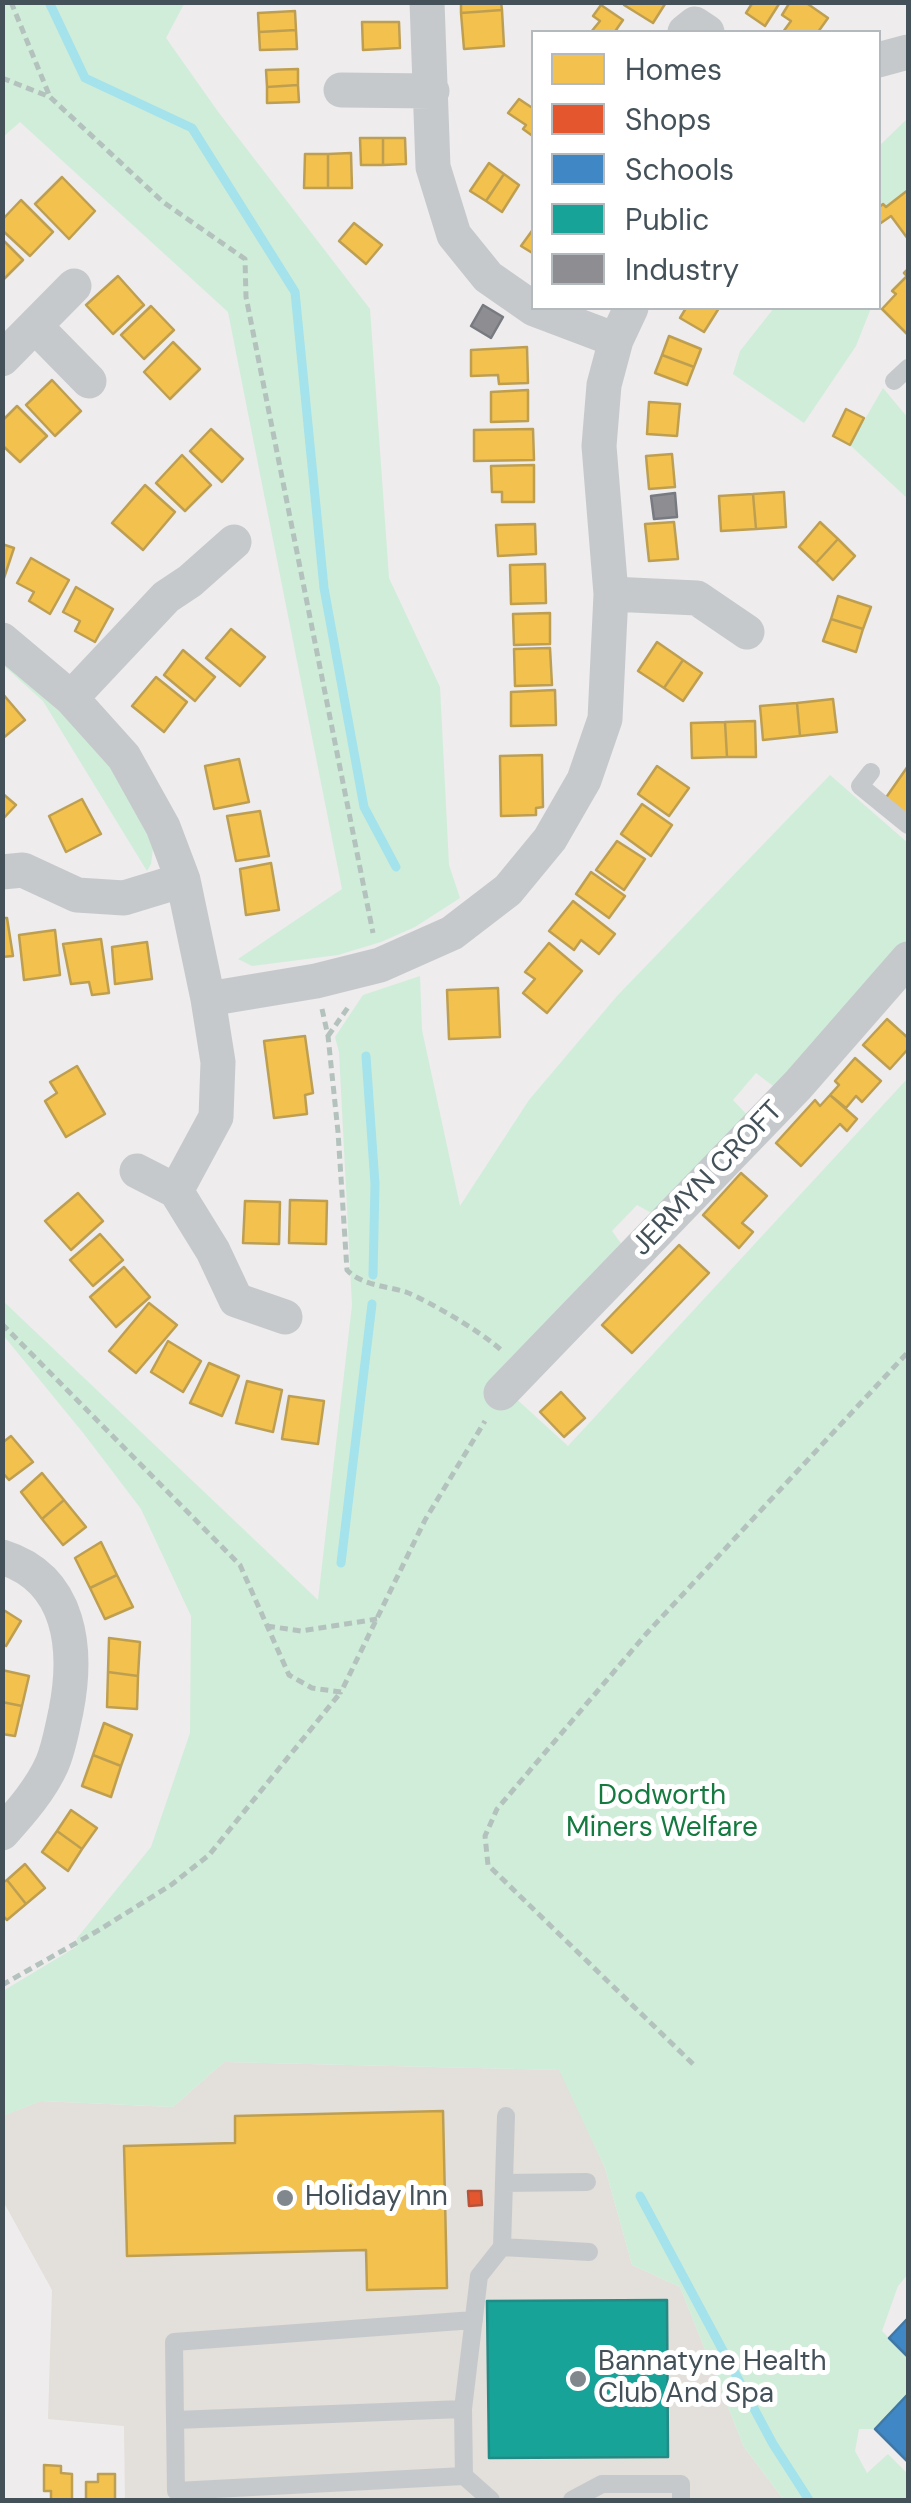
<!DOCTYPE html>
<style>
body{margin:0}
#map{position:relative;width:911px;height:2503px;overflow:hidden;background:#eeeced;font-family:"DM Sans",sans-serif}
canvas{display:block}
.frame{position:absolute;inset:0;border:5px solid #445159;pointer-events:none}
.legend{position:absolute;left:531px;top:30px;width:350px;height:280px;box-sizing:border-box;background:#fff;border:2px solid #b4b9bd;margin:0;padding:12px 18px;list-style:none;font-size:30px;color:#445159}
.legend li{display:flex;align-items:center;gap:20px;height:50px}
.legend b{width:50px;border:2px solid #b4b9bd}
</style>
<div id="map">
<canvas width="911" height="2503"></canvas>
<div class="frame"></div>
<ul class="legend">
<li><b style="height:28px;background:#f2c14e"></b>Homes</li>
<li><b style="height:28px;background:#e4572e"></b>Shops</li>
<li><b style="height:28px;background:#3f88c5"></b>Schools</li>
<li><b style="height:28px;background:#17a398"></b>Public</li>
<li><b style="height:28px;background:#8d8d92"></b>Industry</li>
</ul>
</div>
<script>
const c = document.querySelector('canvas').getContext('2d');
c.lineJoin = 'round';
function fill(path, color) {
  c.fillStyle = color;
  c.fill(path, 'evenodd');
}
function stroke(path, color, width, dash) {
  c.strokeStyle = color;
  c.lineWidth = width;
  c.lineCap = dash ? 'butt' : 'round';
  c.setLineDash(dash || []);
  c.stroke(path);
}
function label(font, color, halo, rows, align = 'center') {
  c.font = font + ' "DM Sans",sans-serif';
  c.lineWidth = 10;
  c.setLineDash([]);
  c.textBaseline = 'middle';
  c.strokeStyle = halo;
  c.fillStyle = color;
  for (const [text, x, y, turn = 0] of rows) {
    c.save();
    c.translate(x, y);
    c.rotate((+turn || 0) * Math.PI / 180);
    c.textAlign = isNaN(turn) ? turn : align;
    if (halo) c.strokeText(text, 0, 0);
    c.fillText(text, 0, 0);
    c.restore();
  }
}
const commercial = new Path2D(`
 M224 2062 560 2070 605 2168 632 2265 680 2287 744 2447 784 2500H125L124 2426 48 2419 52 2290 3 2201 2 2116 41 2101 173 2107Z`);
const green = new Path2D(`
 M3 2 184 4 166 38 219 113 370 309 389 578 440 687 449 865 460 898 415 927 381 942 338 955 252 966 238 959 342 889 228 312 20 122 3 137Z
 M908 118V190L886 207 883 204 879 208V146Z
 M774 308H871L856 346 804 423 733 374 740 351Z
 M883 388 908 418V499L850 445Z
 M2 661 88 736 127 790 154 841 151 864 147 871 43 701 3 665Z
 M830 775 908 843V940L866 992 777 1089 756 1073 733 1100 750 1118 657 1216 637 1205 612 1231 625 1249 511 1394 568 1446 908 1078V2274L898 2286 882 2331 908 2357V2394L875 2429H859L855 2451 867 2473 888 2454 908 2474V2500H784L744 2447 680 2287 632 2265 605 2168 559 2070 224 2062 173 2107 41 2101 3 2116V1991L76 1947 77 1938 151 1847 190 1733 191 1616 141 1509 84 1434 3 1335 2 1300 318 1600 352 1305 339 1052 335 1037 363 995 420 976 422 1030 460 1206 529 1100 617 996Z`);
const homes = new Path2D(`
 M461 2H501L502 10 461 13Z
 M626 2H662L665 4 653 23 624 5Z
 M753 2H777L779 4 765 26 746 13Z
 M790 2H805L828 18 818 32H783L791 21 782 15Z
 M601 5 623 20 616 30 620 32H591L600 21 593 16Z
 M502 10 504 46 464 49 461 13Z
 M295 11 296 30 259 32 258 13Z
 M362 22H399L400 48 363 50Z
 M296 30 297 49 260 50 259 32Z
 M298 69V85L267 87 266 70Z
 M298 85 299 102 267 103V87Z
 M519 99 534 109V137L523 129 526 125 508 113Z
 M360 138H383V165H361Z
 M383 138H405L406 164 383 165Z
 M351 153 352 188H328V154Z
 M305 154H328V188H304Z
 M489 163 504 174 486 201 470 191Z
 M504 174 519 185 502 212 486 201Z
 M62 177 95 211 69 239 35 204Z
 M908 190V239L891 216 878 225V208L883 204 886 207Z
 M21 200 53 232 30 256 2 230V220Z
 M354 223 382 245 366 264 339 241Z
 M534 228V254L521 246Z
 M2 239 23 260 2 281Z
 M908 269V335L882 309 896 294 892 291 907 276 904 273Z
 M118 276 144 305 113 334 86 305Z
 M151 306 174 330 144 359 121 335Z
 M686 308H719L704 332 680 318Z
 M669 336 701 349 694 367 662 355Z
 M173 342 200 369 170 399 144 372Z
 M527 347 528 383 499 384 498 375 471 376V350Z
 M662 355 694 367 687 385 655 373Z
 M52 380 81 411 55 436 26 405Z
 M528 390V421L491 422V392Z
 M649 402 680 404 677 436 647 434Z
 M17 406 47 436 20 462 2 445V421Z
 M846 409 864 418 850 445 833 436Z
 M211 429 243 459 222 482 190 451Z
 M533 429 534 460 474 461V430Z
 M672 454 675 487 649 489 646 456Z
 M182 455 211 485 185 511 156 483Z
 M534 465V502H502V492H492L491 466Z
 M145 485 175 512 143 550 112 523Z
 M784 492 786 527 756 529 753 494Z
 M753 494 756 529 721 531 719 496Z
 M674 522 678 559 649 561 645 524Z
 M820 522 838 539 816 563 799 547Z
 M535 524 536 554 498 556 496 525Z
 M838 539 855 556 833 580 816 563Z
 M2 544 14 548 2 584Z
 M31 558 69 580 50 614 29 601 34 592 17 583Z
 M545 564 546 603 511 604 510 565Z
 M76 587 113 609 95 642 75 631 80 621 63 612Z
 M838 596 871 607 863 629 831 619Z
 M550 613V644L514 645 513 614Z
 M831 619 863 629 856 652 823 641Z
 M231 629 265 657 240 686 206 658Z
 M657 642 683 660 664 688 638 671Z
 M550 648 552 685 515 686 514 649Z
 M183 650 215 677 195 701 164 675Z
 M683 660 702 673 683 701 664 688Z
 M156 677 187 702 164 732 132 706Z
 M555 690 556 725 511 726V692Z
 M2 693 25 720 2 739Z
 M833 699 837 732 800 736 797 703Z
 M797 703 800 736 763 740 760 706Z
 M755 721 756 757H727L725 722Z
 M725 722 727 757 692 758 691 723Z
 M542 755 543 807 536 808V815L501 816 500 756Z
 M239 759 249 802 214 809 205 766Z
 M657 766 689 788 669 816 638 794Z
 M908 766V816L885 799Z
 M2 793 16 805 2 820Z
 M82 799 101 834 66 852 49 816Z
 M642 804 672 825 651 856 621 834Z
 M260 811 269 856 236 861 227 816Z
 M617 841 645 859 624 890 596 870Z
 M271 863 279 910 246 915 240 869Z
 M591 872 625 896 609 918 576 894Z
 M573 901 615 934 599 954 581 940 574 950 549 931Z
 M2 918H7L13 956 2 957Z
 M55 930 60 975 24 980 19 935Z
 M101 939 109 993 92 995 89 982 71 984 63 944Z
 M147 942 152 979 115 984 112 947Z
 M549 943 582 971 547 1013 523 993 535 979 525 972Z
 M498 988 500 1037 449 1039 447 990Z
 M887 1019 908 1038V1049L890 1069 863 1045Z
 M305 1036 313 1093 305 1095 307 1114 274 1118 264 1041Z
 M855 1058 881 1081 862 1102 856 1096 846 1108 830 1095 839 1085 835 1081Z
 M77 1066 105 1114 66 1137 45 1101 57 1093 50 1082Z
 M830 1095 857 1119 847 1131 840 1124 801 1166 776 1143 815 1100 820 1106Z
 M741 1173 767 1196 742 1223 753 1232 739 1248 703 1215Z
 M78 1193 103 1221 71 1250 45 1221Z
 M290 1200 327 1201 326 1244 289 1243Z
 M245 1201 280 1202 279 1244 243 1243Z
 M100 1234 123 1260 93 1286 70 1260Z
 M679 1245 709 1273 632 1353 602 1325Z
 M124 1267 150 1297 116 1327 90 1297Z
 M149 1303 177 1325 136 1373 109 1351Z
 M168 1341 201 1361 183 1392 151 1372Z
 M209 1363 239 1376 222 1416 190 1403Z
 M247 1381 282 1390 273 1432 236 1423Z
 M561 1392 585 1418 564 1437 540 1412Z
 M289 1396 324 1401 318 1444 282 1439Z
 M11 1436 33 1462 9 1480 2 1472V1443Z
 M42 1473 64 1500 42 1519 21 1492Z
 M64 1500 86 1527 63 1545 42 1519Z
 M101 1542 117 1575 90 1588 75 1558Z
 M117 1575 133 1607 105 1619 90 1588Z
 M2 1609 21 1621 6 1646 2 1644Z
 M109 1638 140 1642 138 1676 108 1672Z
 M2 1670 29 1676 22 1706 2 1702Z
 M108 1672 138 1676 137 1709 107 1707Z
 M2 1702 22 1706 15 1736 2 1734Z
 M104 1723 132 1735 121 1766 93 1755Z
 M93 1755 121 1766 111 1797 82 1786Z
 M71 1810 97 1828 82 1849 57 1831Z
 M57 1831 82 1849 68 1871 42 1852Z
 M25 1864 45 1888 26 1904 7 1880Z
 M7 1880 26 1904 7 1920 2 1915V1883Z
 M443 2111 447 2288 367 2290 366 2250 127 2256 124 2146 235 2143V2116Z
 M44 2465 61 2466V2473L72 2474V2500H51V2491H44Z
 M98 2474H115V2500H86V2482H98Z`);
const shops = new Path2D(`
 M468 2191H481L482 2205 469 2206Z`);
const schools = new Path2D(`
 M908 2318V2357L889 2338Z
 M908 2394V2462L875 2429Z`);
const public = new Path2D(`
 M667 2300 668 2457 489 2458 487 2301Z`);
const industry = new Path2D(`
 M483 305 503 317 491 338 471 326Z
 M675 493 677 517 654 519 651 496Z`);
const stream = new Path2D(`
 M49 2 85 78 192 128 295 292 324 588 364 807 396 867
 M366 1056 375 1184 373 1275
 M341 1563 372 1304
 M640 2196 773 2444 809 2500`);
const path = new Path2D(`
 M11 2 50 97
 M2 78 50 97 163 202 245 259 246 297 373 933
 M322 1009 328 1036 338 1132 347 1270C361 1285 386 1286 406 1292 429 1301 483 1333 501 1350
 M328 1036 349 1006
 M2 1324 240 1565 289 1675 312 1688 341 1692 425 1520 485 1421
 M267 1626 301 1631 377 1619
 M2 1985 99 1930 171 1885 209 1855 341 1692
 M693 2064 488 1865 485 1836 497 1809 646 1634 908 1352`);
const lane = new Path2D(`
 M894 381 908 368
 M871 772 860 786 908 825
 M504 2183 587 2182
 M502 2247 589 2252
 M463 2409 175 2420 176 2491 464 2476
 M175 2420 174 2342 474 2320
 M491 2500 464 2476 463 2409 479 2276 502 2247 506 2116
 M572 2500 602 2484H681V2500`);
const street = new Path2D(`
 M427 2 433 167 454 235 488 277 534 309 616 340
 M685 32 695 24 707 32
 M878 60 908 52
 M341 90 432 91
 M36 327 89 381
 M2 359 74 286
 M611 594 697 598 747 632
 M2 640 71 698 124 757 163 827 183 880 208 999 218 1062 216 1117 176 1191 213 1251 236 1300 285 1317
 M71 698 166 597 190 581 234 542
 M2 872 23 870 77 895 124 898 183 880
 M208 999 316 981 380 965 452 933 508 890 550 839 584 780 605 719 611 594 599 446 604 385 616 340 631 308
 M137 1171 176 1191
 M501 1393 798 1085 908 959
 M2 1557C72 1579 78 1650 66 1711 62 1729 59 1748 52 1764 41 1789 21 1812 2 1833`);
const markers = [
 [285,2198,10,"#80878d"],
 [578,2379,10,"#80878d"]
];
const streetNames = [
 ["JERMYN CROFT",708,1179,-46]
];
const parkNames = [
 ["Dodworth",662,1797],
 ["Miners Welfare",662,1829]
];
const poiNames = [
 ["Holiday Inn",305,2198],
 ["Bannatyne Health",598,2363],
 ["Club And Spa",598,2395]
];
fill(commercial, '#e3dfda');
fill(green, '#d0edd9');
fill(homes, '#f2c14e');
stroke(homes, '#be9f51', 2.5);
fill(shops, '#e4572e');
stroke(shops, '#b4553b', 2.5);
fill(schools, '#3f88c5');
stroke(schools, '#4078a5', 2.5);
fill(public, '#17a398');
stroke(public, '#248a85', 2.5);
fill(industry, '#8d8d92');
stroke(industry, '#777b81', 2.5);
stroke(stream, '#a4e2ec', 9);
stroke(path, '#b4c2bd', 5, [8, 5]);
stroke(lane, '#c6c9cc', 18);
stroke(street, '#c6c9cc', 35);
for (const [x, y, r, color] of markers) {
  const dot = new Path2D();
  dot.arc(x, y, r, 0, 2 * Math.PI);
  c.fillStyle = color;
  c.fill(dot);
  stroke(dot, '#fff', 4);
}
label('28px', '#445159', '#fff', streetNames);
label('28px', '#157a40', '#fff', parkNames);
label('28px', '#445159', '#fff', poiNames, 'left');
</script>
